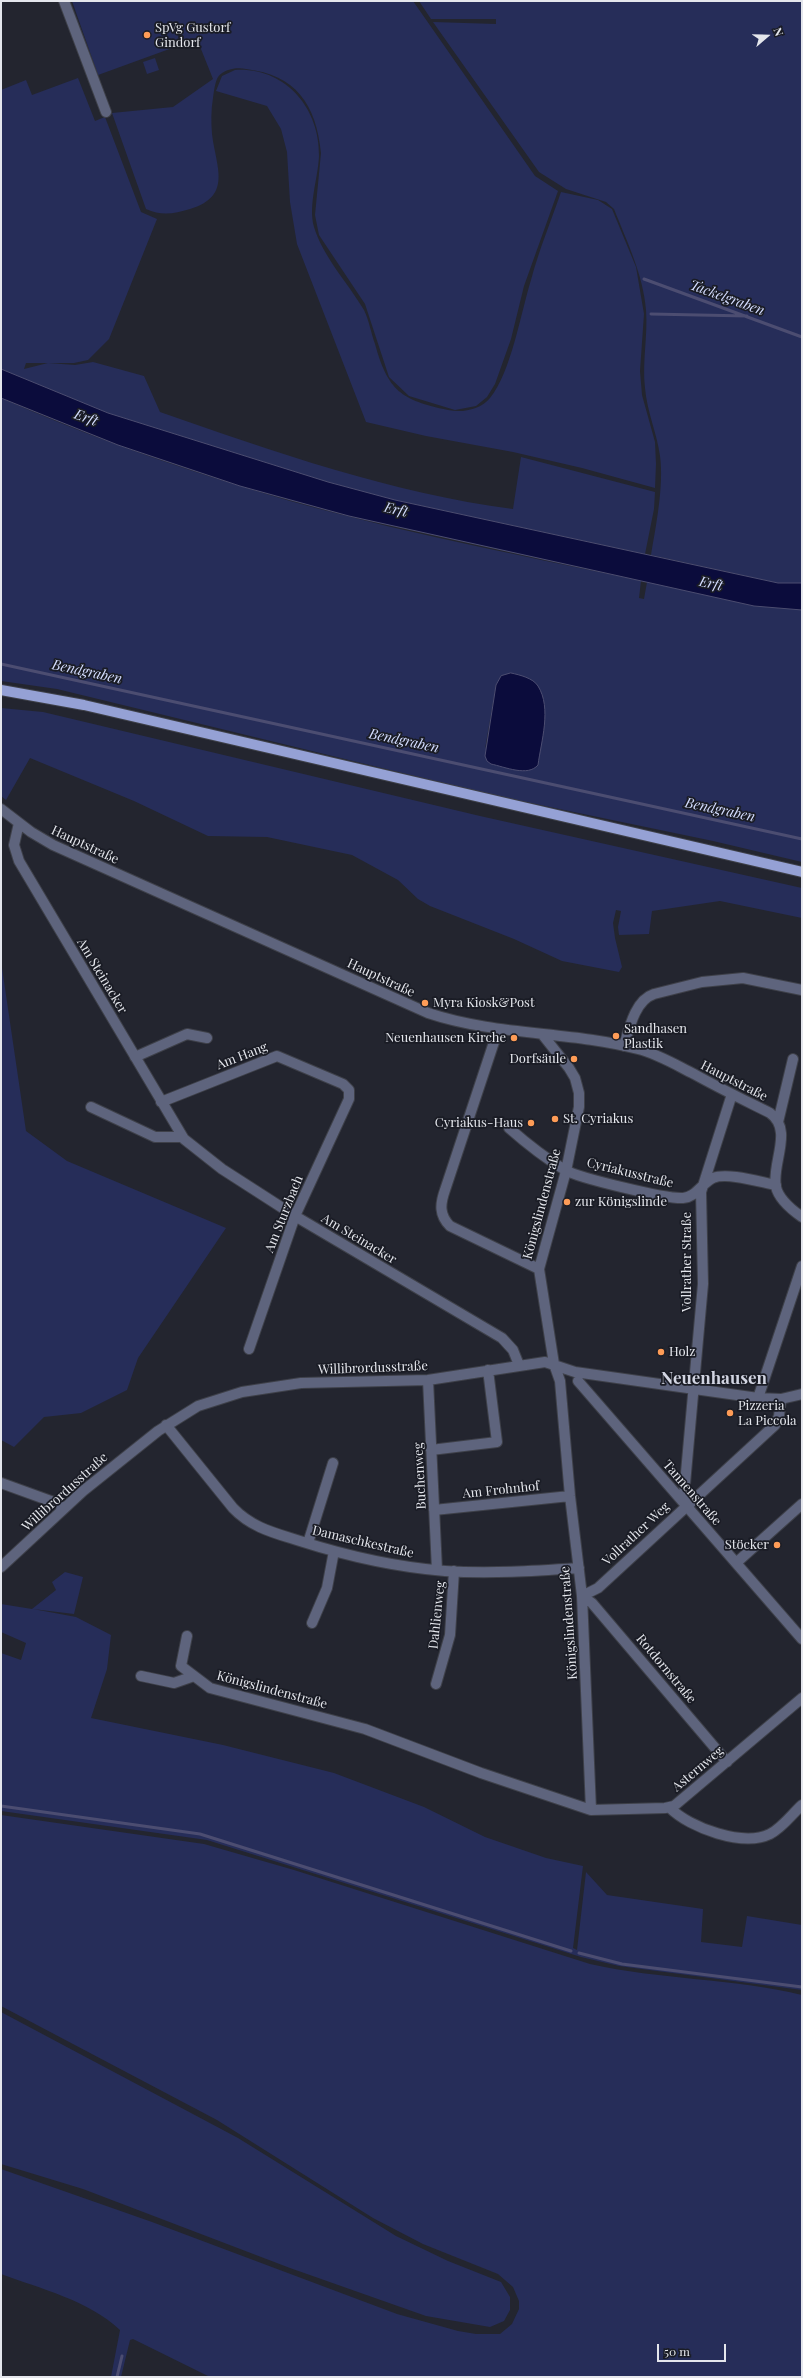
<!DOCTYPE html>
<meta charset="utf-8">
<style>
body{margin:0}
#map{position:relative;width:803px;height:2378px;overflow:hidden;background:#23252f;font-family:"Playfair Display",serif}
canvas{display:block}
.frame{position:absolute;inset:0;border:2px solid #e4e6ec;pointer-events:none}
.north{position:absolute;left:747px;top:16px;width:40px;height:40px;-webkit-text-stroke:3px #1a1c25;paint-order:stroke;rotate:70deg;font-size:11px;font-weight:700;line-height:16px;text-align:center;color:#e4e6ec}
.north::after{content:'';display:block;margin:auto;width:14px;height:18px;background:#e4e6ec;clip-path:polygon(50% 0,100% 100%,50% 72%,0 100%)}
.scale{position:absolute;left:657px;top:2344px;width:69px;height:18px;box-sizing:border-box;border:2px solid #e4e6ec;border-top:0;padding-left:5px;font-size:12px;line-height:14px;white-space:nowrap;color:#e4e6ec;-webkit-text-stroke:3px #1a1c25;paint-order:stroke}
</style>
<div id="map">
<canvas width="803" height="2378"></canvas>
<div class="frame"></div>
<div class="north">N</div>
<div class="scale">50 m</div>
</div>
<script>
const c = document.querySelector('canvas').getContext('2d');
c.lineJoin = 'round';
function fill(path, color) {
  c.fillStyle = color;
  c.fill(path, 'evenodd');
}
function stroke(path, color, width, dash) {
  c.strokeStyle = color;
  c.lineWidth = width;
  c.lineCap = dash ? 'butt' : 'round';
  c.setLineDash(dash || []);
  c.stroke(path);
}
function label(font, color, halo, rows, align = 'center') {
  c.font = font + ' "Playfair Display",serif';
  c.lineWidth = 3.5;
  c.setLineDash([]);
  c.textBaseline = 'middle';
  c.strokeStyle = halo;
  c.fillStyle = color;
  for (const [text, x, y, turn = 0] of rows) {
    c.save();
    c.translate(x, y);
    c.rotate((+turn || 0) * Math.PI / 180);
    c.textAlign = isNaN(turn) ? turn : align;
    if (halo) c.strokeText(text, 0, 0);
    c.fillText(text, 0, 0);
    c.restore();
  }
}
const green = new Path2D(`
 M72 1H413L535 176 558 191 524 286 511 339 495 384 487 397 476 406 455 410 409 396 389 377 365 304 319 235 315 215 321 153C316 104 296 75 246 69 237 67 224 69 218 77 215 82 214 91 213 98 211 110 211 122 212 134 216 167 233 196 190 209 174 214 161 216 146 209L112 113 173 107 213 79 197 39 98 75Z
 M419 1H802V583H778L651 555C656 526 664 485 660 456 657 433 647 412 645 388 642 362 648 336 646 310 643 274 627 242 614 209L606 202 566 189 539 172 433 22 496 24V19H431Z
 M155 58 159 70 147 74 143 62Z
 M235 70C285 67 320 108 319 156 318 179 308 205 314 227 323 257 348 283 364 310 369 320 371 333 375 344 388 391 401 400 448 410 462 413 480 410 490 398 511 373 521 312 531 280 539 250 551 221 561 192L598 200 612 209 636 267 644 314 640 371 642 395 655 442 656 464 655 488 582 468 513 452 426 436 366 422 297 244 290 202 287 152 281 129 267 106 216 91 222 76Z
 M78 78 95 121 105 117 141 212 157 219 109 339 88 360 74 363H26L24 369 48 363 75 365 93 362 144 376 160 412C275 452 391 493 513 509L521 457 655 492 654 509 645 554 395 500 328 482 108 413 1 369V90L26 80 32 95Z
 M1 398C78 432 159 461 240 486 371 527 507 552 641 581L639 598 644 599 647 582 754 606 802 610V862L713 841 497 796 57 689 1 681ZM511 673 485 749 496 685 501 676Z
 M1 708 43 712 480 816 802 888V918L720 901 652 911 649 934 619 935 618 927 621 911 616 910 613 923 615 938 622 967 619 972 562 961 514 939 430 906 418 899 398 880 352 855 267 837 208 836 134 801 30 758 6 800 1 796Z
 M1 818V961L26 1131 67 1161 226 1228 138 1358 127 1390 81 1413 44 1417 14 1447 1 1440Z
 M65 1572 83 1577 74 1614 33 1609 76 1617 111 1635 107 1669 91 1718 223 1745 334 1773 424 1807 485 1837 546 1858 583 1866 573 1948 577 1950 586 1872 607 1895 703 1909 701 1942 742 1947 747 1916 802 1925V1990L619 1966 581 1957 207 1840 1 1811V1653L21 1660 26 1643 1 1632V1604L32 1609 56 1590 52 1582Z
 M1 1815 204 1844 294 1870 590 1964C660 1980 733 1978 802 1995V2377H210L133 2339 130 2340 121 2377H111L120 2330C88 2300 41 2289 1 2274V2169L152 2222 397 2314 458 2331 476 2334H500L512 2324 519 2309V2301L513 2287 498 2274 423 2244 373 2218 217 2120 1 2006Z
 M1 2012 238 2138 396 2236 448 2261 501 2282 510 2297V2310L504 2321 490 2327 426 2316 290 2268 83 2189 1 2164Z`);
const water = new Path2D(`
 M1 369 108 413 328 482 395 500 778 583H802V610L754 606 349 516 240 486 118 445 1 398Z
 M511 673C520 675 533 678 538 686 552 708 541 742 538 765 528 777 505 767 491 764L487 761 485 756 496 685 501 676Z`);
const stream = new Path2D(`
 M644 279 802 337
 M651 314 747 316
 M1 664 802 839
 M1 1806 200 1834 571 1951
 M579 1953 622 1964 802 1987
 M117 2377 122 2356`);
const minor = new Path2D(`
 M64 1 106 112
 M1 809 31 832 53 845 428 1013C497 1036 569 1031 638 1049 658 1054 676 1065 694 1074 719 1088 744 1100 770 1113 794 1130 771 1164 776 1187 779 1200 792 1210 802 1217
 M19 823 14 845 19 861 184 1139 222 1169 295 1216 502 1338 513 1350 519 1365
 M498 1030 445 1190C440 1204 439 1215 450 1226L539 1269
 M542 1034 569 1068 575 1078 579 1093V1107L566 1171 539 1269 554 1364 560 1381 570 1496 582 1596 591 1810
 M624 1046C629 1029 635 1000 654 994L702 982 743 978 802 990
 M135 1057 187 1034 207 1038
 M161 1102 277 1056 343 1084 349 1090V1099L295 1216 249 1349
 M91 1107 155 1137H182
 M778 1122 793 1059
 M509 1128C526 1143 545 1158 565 1170 579 1178 666 1199 683 1198 696 1197 701 1184 713 1178 727 1172 760 1182 776 1185
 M428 1380 437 1570
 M578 1381 802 1639
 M758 1398 802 1266
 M166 1425 233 1508C252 1528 275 1533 300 1541 347 1556 396 1567 445 1571 489 1574 534 1571 579 1568
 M431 1450 497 1442 488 1370
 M1 1483 59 1504 63 1509
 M686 1506 684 1495 703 1284 701 1192 732 1094
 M434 1510 570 1496
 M308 1543 333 1463
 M736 1563 802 1504
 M1 1567 83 1491 158 1431 198 1406 242 1392 301 1383 428 1380 545 1362 575 1372 758 1398 781 1399 802 1394
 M582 1596 598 1588 775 1425 779 1416 781 1399
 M582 1596 592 1603 727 1762
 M312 1623 327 1588 334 1551
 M187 1636 181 1666 210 1688 365 1729 481 1773 591 1810 665 1808 674 1806 802 1698
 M141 1676 174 1683 194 1676
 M436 1684 450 1635 454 1571
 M670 1808C690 1828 743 1847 770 1834 782 1828 792 1814 802 1805`);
const major = new Path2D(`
 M1 690 84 705 802 872`);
const markers = [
 [147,35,4,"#fe9c57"],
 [425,1003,4,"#fe9c57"],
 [616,1036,4,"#fe9c57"],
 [514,1038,4,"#fe9c57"],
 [574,1059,4,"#fe9c57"],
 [555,1119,4,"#fe9c57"],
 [531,1123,4,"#fe9c57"],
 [567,1202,4,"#fe9c57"],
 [661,1352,4,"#fe9c57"],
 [730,1413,4,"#fe9c57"],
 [777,1545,4,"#fe9c57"]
];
const poiNames = [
 ["SpVg Gustorf",155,28],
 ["Gindorf",155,43],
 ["Myra Kiosk&Post",433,1003],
 ["Sandhasen",624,1029],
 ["Plastik",624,1044],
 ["Neuenhausen Kirche",506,1038,"right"],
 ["Dorfsäule",566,1059,"right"],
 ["St. Cyriakus",563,1119],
 ["Cyriakus-Haus",523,1123,"right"],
 ["zur Königslinde",575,1202],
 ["Holz",669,1352],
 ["Pizzeria",738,1406],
 ["La Piccola",738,1421],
 ["Stöcker",769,1545,"right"]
];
const streetNames = [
 ["Hauptstraße",85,845,25],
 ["Am Steinacker",102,976,59],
 ["Hauptstraße",381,978,25],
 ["Am Hang",242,1056,-21],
 ["Hauptstraße",734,1081,27],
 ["Cyriakusstraße",630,1173,14],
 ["Königslindenstraße",542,1204,-75],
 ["Am Sturzbach",284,1214,-68],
 ["Am Steinacker",359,1239,31],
 ["Vollrather Straße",687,1262,-90],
 ["Willibrordusstraße",373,1368,-2],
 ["Buchenweg",420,1476,-93],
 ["Am Frohnhof",501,1490,-6],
 ["Willibrordusstraße",65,1492,-42],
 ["Tannenstraße",692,1493,49],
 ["Vollrather Weg",636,1534,-43],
 ["Damaschkestraße",363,1542,13],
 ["Dahlienweg",437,1615,-84],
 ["Königslindenstraße",569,1623,-94],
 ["Rotdornstraße",666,1669,50],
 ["Königslindenstraße",272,1690,15],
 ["Asternweg",698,1769,-40]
];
const waterNames = [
 ["Tackelgraben",727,298,20],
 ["Erft",86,418,20],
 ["Erft",396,510,13],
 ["Erft",711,584,12],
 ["Bendgraben",87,672,12],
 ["Bendgraben",404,741,12],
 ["Bendgraben",720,810,12]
];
const districtNames = [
 ["Neuenhausen",714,1379]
];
fill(green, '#262d59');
fill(water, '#0b0c3c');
stroke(water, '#4c4d71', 1);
stroke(stream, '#4c4d71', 3);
stroke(minor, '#3e4049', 12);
stroke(major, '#3e4049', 12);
stroke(minor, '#5e647d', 10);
stroke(major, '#95a1d5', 10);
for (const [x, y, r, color] of markers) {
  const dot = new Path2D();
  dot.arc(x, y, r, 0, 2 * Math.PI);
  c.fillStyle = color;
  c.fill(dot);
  stroke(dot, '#1a1c25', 1.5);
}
label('13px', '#e4e6ec', '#1a1c25', poiNames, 'left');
label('13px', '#e4e6ec', '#1a1c25', streetNames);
label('italic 14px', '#d4ddff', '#1a1c25', waterNames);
label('bold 17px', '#d2d5e2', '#1a1c25', districtNames);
</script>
